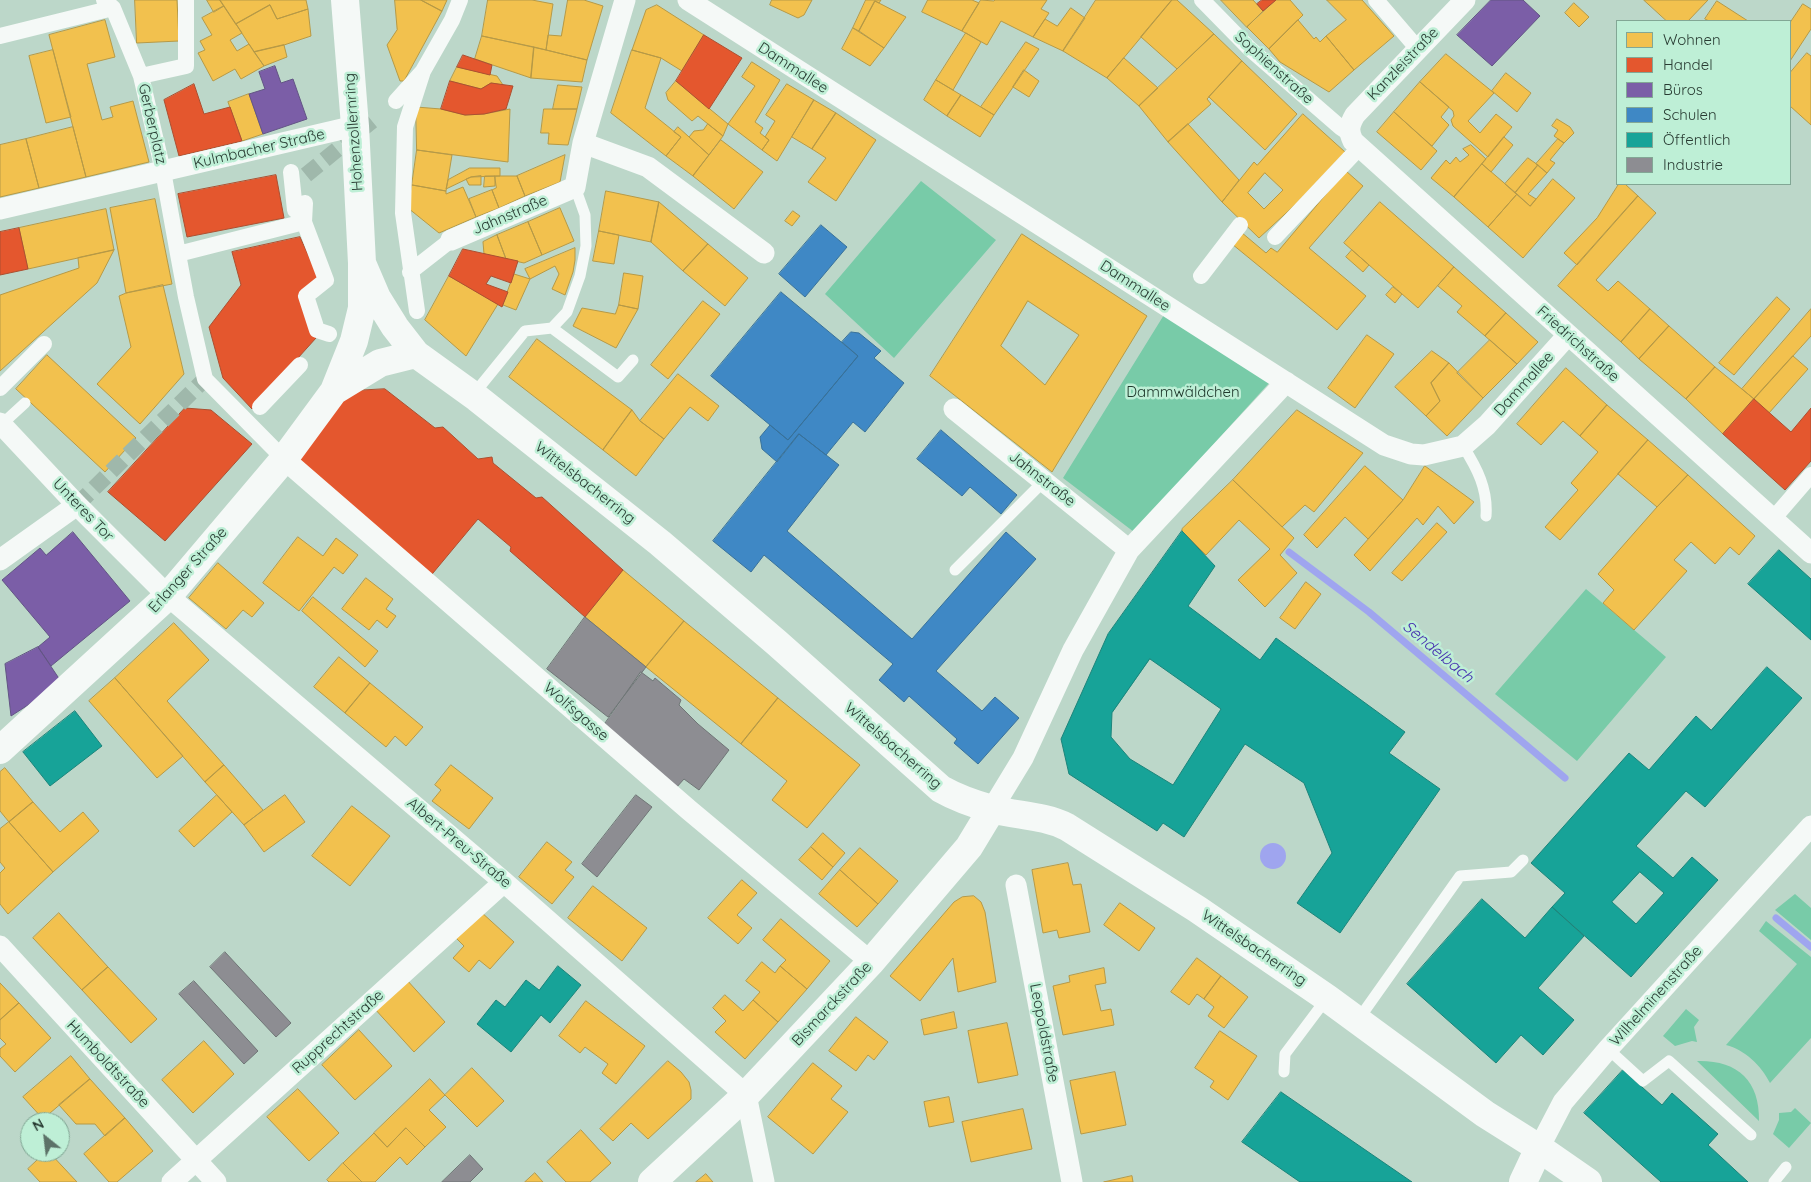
<!DOCTYPE html>
<meta charset="utf-8">
<style>
body{margin:0}
#map{position:relative;width:1811px;height:1182px;overflow:hidden;background:#bcd7c9;font-family:Quicksand,sans-serif}
canvas{display:block}
.legend{position:absolute;left:1616px;top:20px;width:175px;height:165px;box-sizing:border-box;background:#beefd6;border:1px solid #82a795;margin:0;padding:6px 9px;list-style:none;font-size:15px;color:#293c33}
.legend li{display:flex;align-items:center;gap:10px;height:25px}
.legend b{width:25px;border:1px solid #82a795}
.north{position:absolute;left:20px;top:1112px;width:50px;height:50px;box-sizing:border-box;background:#beefd6;border:1px solid #82a795;border-radius:50%;rotate:331deg;font-size:14px;font-weight:700;line-height:20px;text-align:center;color:#293c33}
.north::after{content:'';display:block;margin:auto;width:18px;height:22px;background:#5c7268;clip-path:polygon(50% 0,100% 100%,50% 72%,0 100%)}
</style>
<div id="map">
<canvas width="1811" height="1182"></canvas>
<ul class="legend">
<li><b style="height:14px;background:#f2c14e"></b>Wohnen</li>
<li><b style="height:14px;background:#e4572e"></b>Handel</li>
<li><b style="height:14px;background:#7b5ea7"></b>Büros</li>
<li><b style="height:14px;background:#3f88c5"></b>Schulen</li>
<li><b style="height:14px;background:#17a398"></b>Öffentlich</li>
<li><b style="height:14px;background:#8d8d92"></b>Industrie</li>
</ul>
<div class="north">N</div>
</div>
<script>
const c = document.querySelector('canvas').getContext('2d');
c.lineJoin = 'round';
function fill(path, color) {
  c.fillStyle = color;
  c.fill(path, 'evenodd');
}
function stroke(path, color, width, dash) {
  c.strokeStyle = color;
  c.lineWidth = width;
  c.lineCap = dash ? 'butt' : 'round';
  c.setLineDash(dash || []);
  c.stroke(path);
}
function label(font, color, halo, rows, align = 'center') {
  c.font = font + ' Quicksand,sans-serif';
  c.lineWidth = 5;
  c.setLineDash([]);
  c.textBaseline = 'middle';
  c.strokeStyle = halo;
  c.fillStyle = color;
  for (const [text, x, y, turn = 0] of rows) {
    c.save();
    c.translate(x, y);
    c.rotate((+turn || 0) * Math.PI / 180);
    c.textAlign = isNaN(turn) ? turn : align;
    if (halo) c.strokeText(text, 0, 0);
    c.fillText(text, 0, 0);
    c.restore();
  }
}
const green = new Path2D(`
 M921 181 996 240 894 358 825 294Z
 M1167 310 1270 382 1134 532 1063 478Z
 M1586 589 1666 657 1577 761 1495 694Z
 M1795 894 1811 908V940L1775 910Z
 M1766 921 1811 957V1038L1770 1083C1761 1065 1745 1050 1726 1045L1797 964 1759 931Z
 M1686 1009 1699 1020 1694 1027 1697 1042 1692 1041 1675 1046 1663 1036Z
 M1697 1061C1737 1060 1760 1080 1759 1121Z
 M1795 1108 1811 1123 1789 1148 1773 1134 1779 1120V1113L1791 1112Z`);
const water = new Path2D(`
 M1260 856a13 13 0 1 1 26 0a13 13 0 1 1-26 0Z`);
const homes = new Path2D(`
 M135 0H177L179 41 137 43Z
 M207 0H220L224 6 214 12Z
 M220 0H306L308 9 277 19 270 5 236 24Z
 M395 0H421L442 11 404 81H400L387 45 397 30Z
 M421 0H447L442 11Z
 M488 0H532L553 4 546 50 482 36Z
 M568 0H584L603 6 587 60 546 50 548 35 561 36Z
 M772 0H812L804 15 798 18 770 5Z
 M866 0H881L879 3 875 1 859 31 853 28Z
 M928 0H972L979 3 962 31 922 12Z
 M981 0 994 1 995 0H1047L1041 9 1049 13 1033 37 1001 21 987 45 962 31Z
 M1096 0H1172L1107 78 1063 51Z
 M1172 0H1177L1214 34 1177 69 1141 37Z
 M1221 0H1253L1263 11 1247 27Z
 M1276 0H1290L1303 15 1269 49 1247 27Z
 M1327 0H1362L1394 36 1354 70 1326 36 1346 20Z
 M1644 0H1708L1688 21H1667Z
 M875 1 906 17 884 48 859 31Z
 M1717 1 1748 21H1709L1705 19Z
 M1574 3 1589 17 1579 27 1565 13Z
 M1803 4 1811 9V29L1790 61V23Z
 M270 5 277 19 308 9 311 36 284 45 254 52 236 24Z
 M657 5 704 35 682 71 661 58 632 50 646 10Z
 M224 6 242 33 230 40 237 51 249 44 264 66 241 79 235 69 213 81 198 53 205 50 200 41 212 35 202 18Z
 M1071 8 1085 18 1063 51 1033 37 1045 19 1057 26Z
 M105 20 115 57 87 64 102 120 113 117 110 107 133 101 149 162 86 177 49 35Z
 M1298 20 1314 39 1316 37 1320 42 1326 36 1354 70 1329 92 1280 62 1269 49Z
 M853 28 884 48 870 66 842 49Z
 M966 33 981 42 953 90 936 80Z
 M1214 34 1242 61 1207 99 1211 104 1168 142 1139 106Z
 M482 36 534 47 531 78 475 59Z
 M1026 42 1039 49 994 115 981 107Z
 M284 45 287 57 264 66 254 52Z
 M534 47 587 60 582 82 531 78Z
 M53 50 71 117 46 123 29 56Z
 M632 50 661 58 645 108 681 137 666 156 611 113Z
 M1807 53 1811 56V125L1790 106V73Z
 M1446 54 1494 93 1468 121 1480 133 1496 114 1512 127 1488 157 1453 126 1451 120 1454 116 1453 111 1420 82Z
 M1124 58 1158 88 1139 106 1107 78Z
 M1242 61 1297 114 1265 150 1209 97Z
 M752 62 780 80 755 122 763 128 760 133 769 140 762 150 728 124 755 86 742 77Z
 M457 67 497 76 503 85 491 83 481 89 450 81Z
 M1024 70 1039 81 1029 97 1013 87Z
 M1506 73 1531 93 1517 112 1492 91Z
 M936 80 961 95 947 116 924 100Z
 M676 81 728 124 723 136 698 116 692 121 668 100 666 93Z
 M1420 82 1449 107 1441 117 1449 125 1432 146 1394 112Z
 M787 84 814 100 777 161 762 150 769 140 765 137 775 121 766 115Z
 M558 85 582 87 577 109H553Z
 M249 94 263 134 242 141 228 102Z
 M961 95 994 115 980 137 947 116Z
 M814 100 836 113 812 149 792 137Z
 M416 107 441 109 465 115 484 114 510 109 508 162 417 150Z
 M544 109H577L568 145 548 144 549 133H541Z
 M1394 112 1437 151 1421 170 1377 132Z
 M836 113 876 140 836 201 808 182 826 158 812 149Z
 M1303 114 1345 152 1297 203 1259 238 1222 202 1254 162 1257 165ZM1265 173 1283 190 1264 209 1248 193Z
 M1557 119 1570 127 1574 133 1564 143 1554 136 1558 130 1552 126Z
 M708 124 723 136 709 155 689 137 694 131 703 130Z
 M1188 124 1239 180 1222 202 1168 142Z
 M73 127 86 177 39 188 26 139Z
 M678 127 709 155 693 176 666 156 681 137 674 132Z
 M1504 137 1513 145 1491 172 1482 164Z
 M26 139 39 188 0 197V145Z
 M1558 139 1564 143 1550 160 1555 163 1547 173 1536 164Z
 M721 140 763 172 734 209 693 176Z
 M1471 145 1486 159 1454 197 1431 178 1446 160 1450 164 1456 157 1460 162 1469 155 1463 149Z
 M417 150 452 155 446 191 412 185Z
 M565 155 560 182 525 196 517 176Z
 M1528 158 1538 165 1515 193 1505 184Z
 M1482 164 1517 194 1488 227 1454 197Z
 M1538 165 1547 173 1528 194 1536 199 1530 206 1515 193Z
 M470 168H500V176L471 177 446 189 448 180Z
 M1346 171 1363 186 1309 248 1366 296 1337 330 1232 244 1241 232 1266 253 1271 248 1277 252Z
 M481 176V185H469L466 179 471 177Z
 M485 176H495V186L484 187Z
 M495 176H517L525 196 499 208 492 190 496 188Z
 M1553 179 1575 198 1523 258 1488 227 1517 194 1530 206Z
 M1619 184H1625L1638 196 1577 265 1564 253 1597 218Z
 M412 185 446 191V194L463 187 476 217 439 233 408 208Z
 M492 190 499 208 476 217 469 199Z
 M606 191 659 202 651 242 599 231Z
 M1638 196 1656 213 1596 280 1608 291 1618 281 1650 309 1621 342 1558 286Z
 M155 199 172 284 126 293 110 208Z
 M659 202 708 244 683 271 651 242Z
 M1380 202 1454 267 1418 308 1344 243Z
 M560 208 574 241 542 255 528 222Z
 M106 209 114 250 28 269 19 228Z
 M793 211 800 216 792 226 785 221Z
 M528 222 542 255 524 263 506 259 497 235Z
 M599 231 619 235 614 264 593 261Z
 M1022 234 1147 316 1052 472 930 376ZM1028 301 1079 335 1045 385 1001 346Z
 M497 235 506 259 484 254 483 242Z
 M708 244 748 278 725 306 683 271Z
 M575 248V260L573 272 565 295 552 289 559 274 555 266 530 279 525 269Z
 M114 250 97 283 0 371V295L79 268 78 258Z
 M1352 250 1369 265 1363 272 1346 257Z
 M1454 267 1506 313 1485 336 1457 312 1462 306 1438 286Z
 M624 273 643 276 638 309 619 305Z
 M514 274 530 279 516 310 503 305Z
 M449 276 498 304 466 356 425 320Z
 M163 285 184 374 140 424 97 384 131 347 119 296 126 293Z
 M1393 287 1402 294 1395 303 1386 295Z
 M1777 297 1790 309 1734 375 1719 363Z
 M703 301 720 314 668 379 651 365Z
 M619 305 638 309 616 348 573 326 582 308 615 314Z
 M1650 309 1669 326 1639 359 1621 342Z
 M1811 309V336L1754 399 1742 389Z
 M1506 313 1538 342 1517 364 1485 336Z
 M1669 326 1715 367 1686 399 1639 359Z
 M1367 335 1394 354 1355 408 1328 388Z
 M537 339 632 410 603 450 509 377Z
 M1490 340 1517 364 1483 398 1457 373Z
 M1432 351 1449 363 1431 383 1440 401 1426 416 1395 387Z
 M47 355 136 438 105 472 16 389Z
 M1793 356 1808 369 1769 413 1754 399Z
 M1449 363 1483 398 1447 436 1426 416 1440 401 1431 383Z
 M1715 367 1754 399 1723 434 1686 399Z
 M1566 368 1607 405 1580 436 1563 421 1541 445 1517 424Z
 M678 374 719 406 708 421 690 407 664 439 640 421Z
 M1607 405 1648 440 1560 540 1545 527 1578 490 1571 483 1598 452 1580 436Z
 M632 410 640 421 664 439 636 476 603 450Z
 M1297 410 1363 453 1314 512 1305 505 1282 527 1233 480Z
 M1648 440 1688 475 1657 507 1618 474Z
 M1365 466 1403 500 1368 539 1345 517 1317 548 1304 535Z
 M1425 466 1474 502 1454 524 1438 506 1423 525 1417 518 1370 571 1354 555 1403 500Z
 M1688 475 1755 536 1739 555 1730 547 1715 564 1691 542 1674 560 1687 571 1634 630 1603 603 1614 590 1598 574 1657 507Z
 M1233 480 1294 538 1280 555 1297 573 1265 607 1238 580 1270 549 1239 520 1206 555 1182 531V529Z
 M1437 523 1447 532 1402 581 1392 573Z
 M298 537 323 556 336 538 358 555 343 574 334 567 299 611 263 583Z
 M218 563 264 603 252 617 243 610 226 629 189 598Z
 M623 570 684 621 646 667 585 617Z
 M366 578 393 599 386 609 396 616 387 628 377 620 369 630 342 609Z
 M1306 582 1321 594 1295 629 1280 618Z
 M313 597 378 651 365 667 302 611Z
 M684 621 778 698 741 744 646 667Z
 M174 623 209 660 167 701 224 765 205 782 115 678Z
 M339 657 370 683 345 713 314 687Z
 M115 678 183 756 157 778 89 701Z
 M370 683 423 727 406 746 395 736 386 747 345 713Z
 M778 698 860 765 807 828 772 800 787 781 741 744Z
 M224 765 263 810 244 825 205 782Z
 M451 765 493 798 469 829 432 801 441 790 435 785Z
 M5 768 33 802 9 822 0 811V772Z
 M217 795 232 812 194 847 179 831Z
 M285 795 305 822 264 852 244 825Z
 M33 802 60 832 83 812 99 831 53 872 9 822Z
 M352 806 390 836 350 886 312 856Z
 M9 822 53 872 8 914 0 904V873L5 868 0 862V829Z
 M823 833 845 853 833 867 811 847Z
 M547 842 572 862 565 870 574 877 552 904 519 877Z
 M811 847 833 867 822 880 799 860Z
 M860 848 898 881 878 904 840 870Z
 M1068 863 1073 885 1081 884 1090 932 1059 938 1057 930 1043 933 1032 870Z
 M840 870 878 904 857 927 819 894Z
 M742 880 757 893 737 915 752 928 738 944 708 918Z
 M593 886 647 928 622 961 568 918Z
 M974 896 981 902 985 912 996 982 958 992 953 958 920 1001 890 976 954 902 962 897Z
 M1120 903 1155 928 1139 951 1104 925Z
 M480 911 514 942 490 969 479 960 469 972 453 958 464 946 456 938Z
 M59 913 108 967 82 990 33 938Z
 M781 919 830 961 807 989 780 966 786 960 763 940Z
 M1197 958 1221 976 1204 999 1197 994 1189 1005 1171 992Z
 M762 962 775 973 780 966 807 989 778 1022 753 1000 760 992 746 981Z
 M108 967 157 1019 131 1043 82 990Z
 M1104 968 1106 983 1095 985 1101 1011 1111 1009 1114 1025 1063 1035 1053 986 1070 982 1069 976Z
 M1221 976 1248 997 1224 1028 1208 1016 1214 1007 1204 999Z
 M406 979 445 1022 414 1052 374 1008Z
 M0 983 19 1003 0 1020Z
 M725 995 743 1011 753 1000 778 1022 745 1059 715 1032 726 1021 713 1008Z
 M586 1001 645 1046 616 1084 602 1073 608 1064 585 1047 580 1053 559 1036Z
 M19 1003 51 1038 15 1072 0 1056V1049L6 1044 0 1038V1020Z
 M954 1012 957 1028 924 1035 921 1020Z
 M856 1017 888 1042 874 1060 868 1055 856 1071 829 1051Z
 M1007 1023 1018 1075 978 1083 968 1031Z
 M359 1030 392 1066 355 1100 322 1065Z
 M1220 1031 1257 1056 1228 1100 1210 1087 1214 1081 1195 1068Z
 M204 1041 234 1074 193 1113 162 1080Z
 M71 1056 90 1079 43 1119 23 1097Z
 M668 1061 681 1072 689 1082 691 1090V1099L648 1139 631 1123 613 1141 600 1129Z
 M813 1063 842 1086 831 1099 848 1112 813 1154 768 1117Z
 M472 1068 504 1101 477 1127 445 1095Z
 M1115 1072 1126 1125 1081 1134 1070 1081Z
 M90 1079 125 1118 105 1136 95 1124H76L59 1105Z
 M430 1079 445 1095 429 1110 446 1127 425 1147 406 1128 387 1147 374 1133Z
 M298 1089 339 1133 309 1161 267 1117Z
 M949 1097 954 1122 929 1127 924 1102Z
 M1023 1109 1032 1149 971 1162 962 1122Z
 M125 1118 153 1151 117 1182H109L84 1154Z
 M406 1128 425 1147 407 1165 400 1157 375 1182H362L343 1163 374 1133 387 1147Z
 M581 1130 611 1163 590 1182H566L547 1162Z
 M46 1152H49L77 1182H40L28 1169Z
 M343 1163 362 1182H329L327 1180Z
 M535 1173 543 1182H525Z
 M706 1174 713 1182H696Z
 M1132 1176 1133 1182H1104Z`);
const shops = new Path2D(`
 M1262 0H1276L1263 11 1257 4Z
 M704 35 742 58 709 109 676 81Z
 M463 55 492 65 490 75 457 67Z
 M450 81 481 89 491 83 513 86 506 109 484 114 465 115 441 109Z
 M194 84 204 114 230 107 242 141 179 156 164 100Z
 M276 175 284 218 187 237 178 194Z
 M19 228 28 269 0 275V232Z
 M300 237 319 279 300 294 316 338 252 409 223 378 209 327 241 285 232 252Z
 M463 249 518 261 511 283 491 276 486 284 508 292 502 307 449 276Z
 M385 389 435 428 443 427 478 459 492 457 493 463 536 498 542 497 623 570 585 617 510 551 511 547 478 519 428 579 292 461 350 391Z
 M1754 399 1791 432 1811 408V461L1785 490 1723 434Z
 M185 408 211 410 252 444 165 541 108 492Z`);
const offices = new Path2D(`
 M1491 0H1523L1540 16 1492 66 1457 35Z
 M275 66 281 83 293 79 307 119 263 134 249 94 265 89 259 72Z
 M73 532 130 601 51 666 38 647 50 637 2 580 40 548 46 555Z
 M38 647 62 683 11 716 5 664Z`);
const schools = new Path2D(`
 M821 225 847 247 805 297 779 274Z
 M781 292 858 356 788 440 711 376Z
 M851 332 859 333 881 351 874 358 904 383 865 432 853 422 826 455 799 434 777 462 762 449 760 437 770 425 788 440 858 356 842 342Z
 M941 430 1017 495 1001 514 970 487 962 496 917 459Z
 M799 434 839 465 787 531 912 639 1006 532 1036 559 936 671 982 711 995 697 1019 718 978 764 954 743 957 739 909 696 904 702 879 680 893 664 764 555 751 572 713 541Z`);
const public = new Path2D(`
 M1182 531 1215 566 1188 606 1260 660 1276 638 1405 732 1389 753 1440 789 1340 933 1297 903 1332 853 1304 783 1245 744 1184 837 1163 823 1157 831 1069 774 1061 739 1108 634ZM1150 659 1221 709 1173 785 1130 759 1111 737 1112 713Z
 M1779 550 1811 579V640L1748 584Z
 M1767 667 1802 698 1705 807 1686 791 1636 846 1673 878 1692 857 1718 880 1631 977 1552 907 1565 893 1531 863 1629 753 1649 770 1696 716 1711 730ZM1640 872 1664 893 1636 924 1612 902Z
 M75 711 102 746 50 786 23 752Z
 M1482 899 1525 938 1552 907 1584 936 1538 988 1574 1020 1543 1055 1521 1035 1496 1063 1407 984Z
 M558 966 581 985 550 1023 541 1015 511 1052 477 1024 496 1000 505 1007 526 980 539 990Z
 M1623 1070 1662 1105 1672 1093 1718 1134 1708 1145 1748 1182H1661L1584 1113Z
 M1281 1092 1412 1182H1300L1242 1142Z`);
const industry = new Path2D(`
 M585 617 646 667 608 717 547 669Z
 M641 672 653 681 655 678 681 700 679 705 698 724 729 750 699 790 684 779 676 788 602 728Z
 M636 795 652 807 597 877 582 864Z
 M225 952 291 1023 276 1037 210 967Z
 M194 981 258 1051 244 1064 179 994Z
 M470 1155 483 1169 470 1182H442Z`);
const stream = new Path2D(`
 M1289 552 1369 612 1565 778
 M1776 918 1811 947`);
const pedestrianTunnel = new Path2D(`
 M306 175 372 121
 M77 505 205 379`);
const service = new Path2D(`
 M575 187 585 215 586 246 580 276 567 312 552 328 618 377 633 360
 M473 395 525 331 552 328
 M1 425 25 403
 M1463 446C1477 468 1488 489 1486 516
 M955 570 1044 481
 M1358 1020 1460 876 1511 872 1523 860
 M1608 1049 1643 1081 1669 1061 1751 1135
 M1284 1072 1285 1054 1327 998
 M1774 1182 1786 1167`);
const pedestrian = new Path2D(`
 M104 0 113 8 141 76 163 171 178 254
 M1202 0 1249 48 1340 127 1349 133
 M1376 0 1418 49
 M0 36 113 8
 M141 76 186 66V0
 M396 101 423 71 452 20 460 0
 M291 172 295 210 304 209
 M305 203 304 222 326 280 306 296 317 330 329 334
 M1275 237 1359 148
 M410 272 451 240
 M1201 276 1240 225
 M417 311 403 213 405 127 423 71
 M0 388 44 344
 M260 407 300 365
 M284 459 205 379 186 297 178 254 304 222
 M1773 519 1811 475`);
const minor = new Path2D(`
 M688 0 1384 445 1411 454 1424 455 1463 446 1487 425 1568 335
 M1465 0 1355 115C1349 125 1348 131 1353 141L1811 553
 M583 143 648 167 764 253
 M0 209 355 126
 M451 240 575 187 583 143 625 0
 M954 409 1129 550
 M0 423 77 505 168 596 504 882 746 1095 764 1182
 M284 459 689 810 871 962
 M0 560 77 505
 M992 809 1023 758 1073 650 1129 550 1286 382
 M1016 885 1072 1182
 M0 946 216 1182
 M1539 1148 1563 1102 1608 1049 1811 826
 M172 1182 504 882`);
const tertiary = new Path2D(`
 M1523 1182 1539 1148`);
const primary = new Path2D(`
 M362 263 377 298 395 327 416 354 477 398 660 543 777 643 941 789C957 798 974 804 992 809 1017 816 1043 815 1067 827L1197 909 1327 998 1485 1114 1539 1148 1588 1182
 M334 391 380 363 416 354
 M0 750 168 596 284 459 334 391 354 341 362 308V263L355 126 345 0
 M652 1182 746 1095 871 962 969 847 992 809`);
const streetNames = [
 ["Kanzleistraße",1403,64,-46],
 ["Dammallee",793,68,33],
 ["Sophienstraße",1274,68,42],
 ["Gerberplatz",152,124,77],
 ["Hohenzollernring",354,132,-94],
 ["Kulmbacher Straße",259,149,-13],
 ["Jahnstraße",510,215,-23],
 ["Dammallee",1135,286,33],
 ["Friedrichstraße",1578,344,42],
 ["Dammallee",1524,384,-48],
 ["Jahnstraße",1042,479,38],
 ["Wittelsbacherring",585,483,38],
 ["Unteres Tor",83,510,46],
 ["Erlanger Straße",188,570,-48],
 ["Wolfsgasse",576,712,41],
 ["Wittelsbacherring",893,746,41],
 ["Albert-Preu-Straße",459,843,40],
 ["Wittelsbacherring",1254,948,34],
 ["Wilhelminenstraße",1656,996,-48],
 ["Bismarckstraße",832,1004,-47],
 ["Rupprechtstraße",338,1032,-42],
 ["Leopoldstraße",1044,1033,79],
 ["Humboldtstraße",108,1064,47]
];
const parkNames = [
 ["Dammwäldchen",1183,392]
];
const waterNames = [
 ["Sendelbach",1438,652,40]
];
fill(green, '#78cba8');
fill(water, '#9fa5ef');
fill(homes, '#f2c14e');
stroke(homes, '#b69946', 1);
fill(shops, '#e4572e');
stroke(shops, '#ac4f30', 1);
fill(offices, '#7b5ea7');
stroke(offices, '#625484', 1);
fill(schools, '#3f88c5');
stroke(schools, '#387199', 1);
fill(public, '#17a398');
stroke(public, '#1c847a', 1);
fill(industry, '#8d8d92');
stroke(industry, '#6f7576', 1);
stroke(stream, '#9fa5ef', 7);
stroke(pedestrianTunnel, '#9fb8ab', 16, [16, 8]);
stroke(service, '#f5f9f7', 11);
stroke(pedestrian, '#f5f9f7', 16);
stroke(minor, '#f5f9f7', 21);
stroke(tertiary, '#f5f9f7', 28);
stroke(primary, '#f5f9f7', 28);
label('15px', '#293c33', '#beefd6', streetNames);
label('15px', '#20392d', '#beefd6', parkNames);
label('italic 16px', '#4630b0', '#beefd6', waterNames);
</script>
